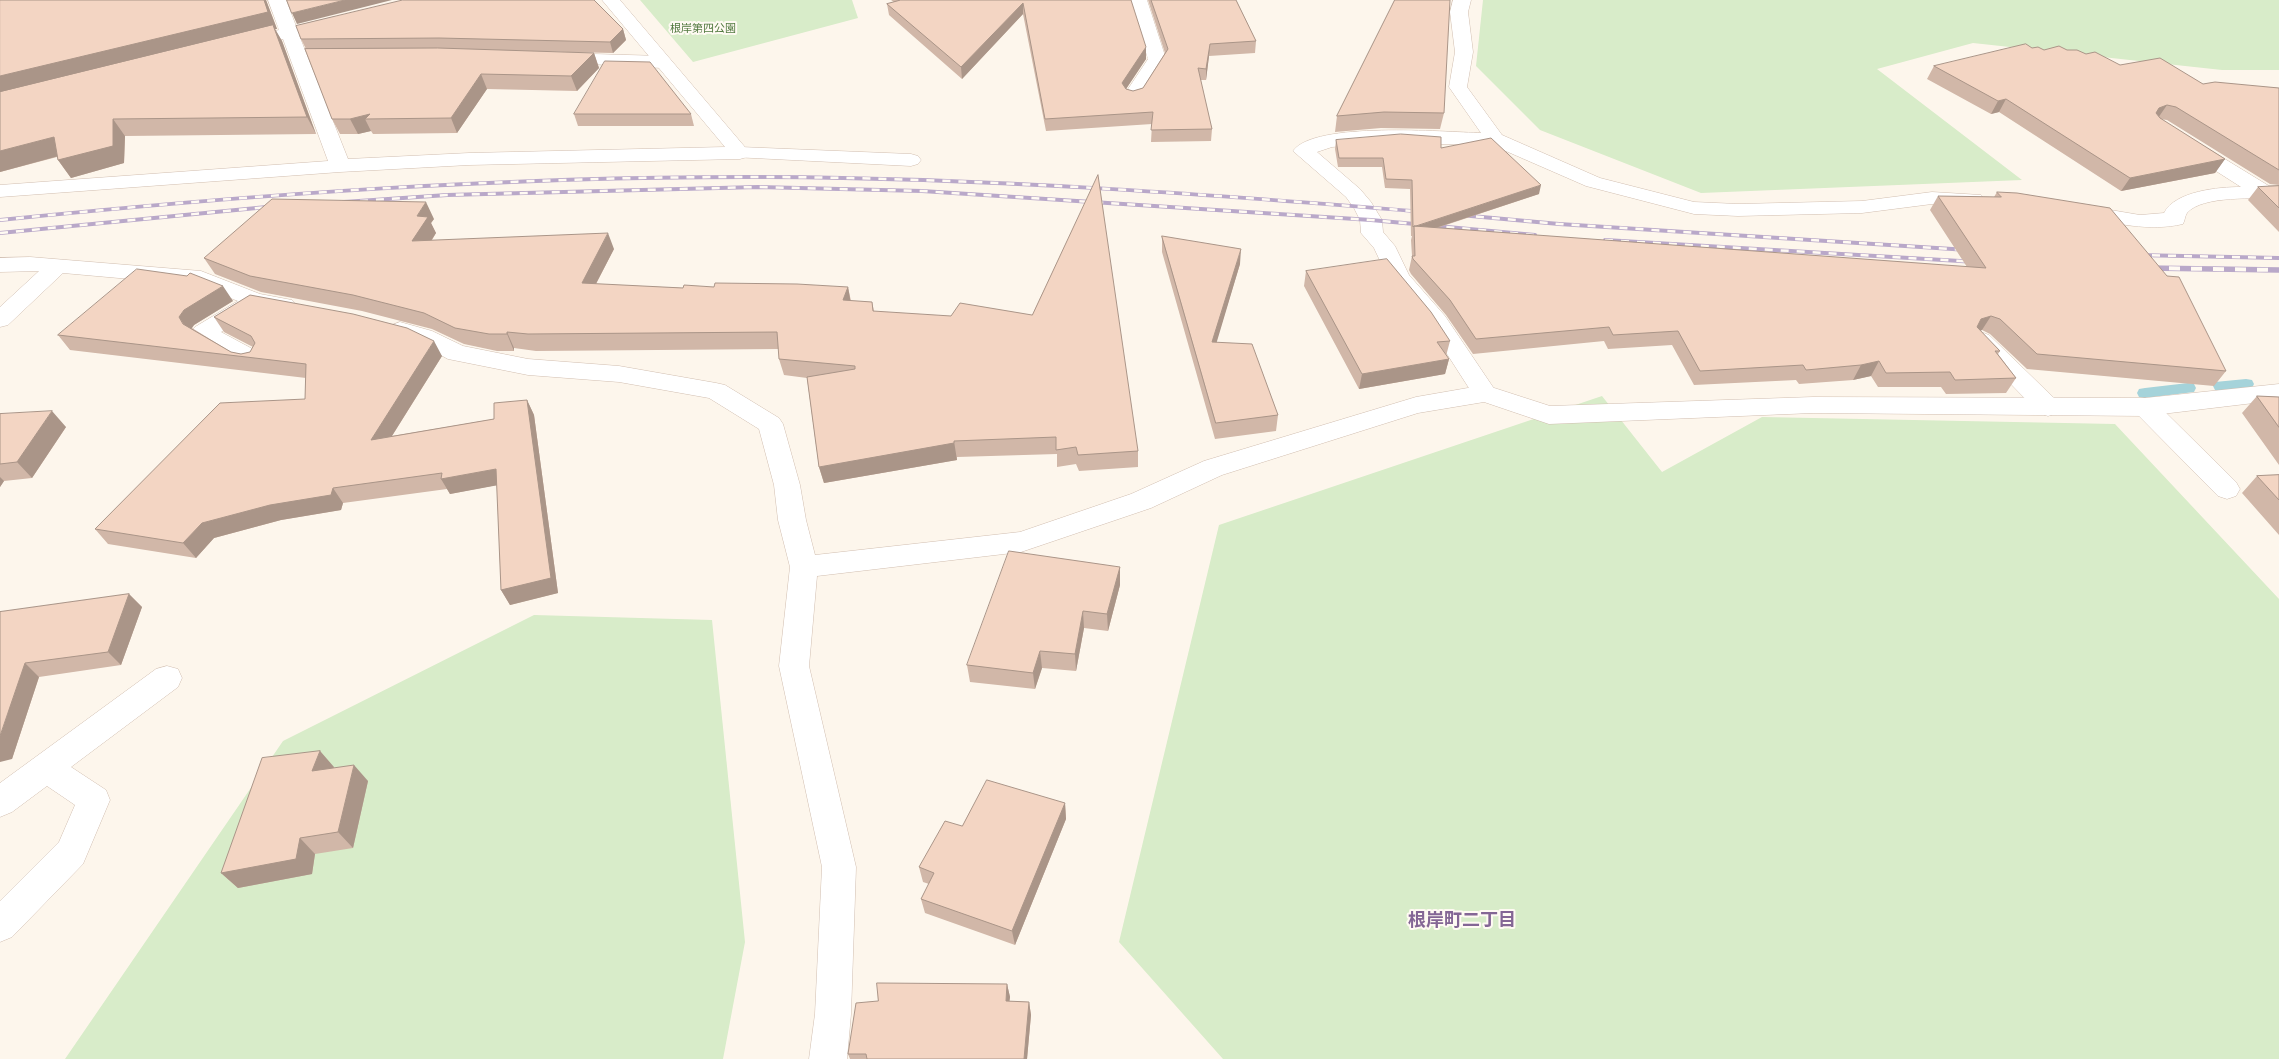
<!DOCTYPE html>
<meta charset="utf-8">
<style>
body{margin:0}
canvas{display:block;background:#fdf6ec}
</style>
<canvas width="2279" height="1059"></canvas>
<script>
const c = document.querySelector('canvas').getContext('2d');
c.lineJoin = 'round';
function fill(path, color) {
  c.fillStyle = color;
  c.fill(path, 'evenodd');
}
function stroke(path, color, width, dash) {
  c.strokeStyle = color;
  c.lineWidth = width;
  c.lineCap = dash ? 'butt' : 'round';
  c.setLineDash(dash || []);
  c.stroke(path);
}
function label(font, color, halo, rows, align = 'center') {
  c.font = font + ' Signika,"Noto Sans JP",sans-serif';
  c.lineWidth = 4;
  c.setLineDash([]);
  c.textBaseline = 'middle';
  c.strokeStyle = halo;
  c.fillStyle = color;
  for (const [text, x, y, turn = 0] of rows) {
    c.save();
    c.translate(x, y);
    c.rotate((+turn || 0) * Math.PI / 180);
    c.textAlign = isNaN(turn) ? turn : align;
    if (halo) c.strokeText(text, 0, 0);
    c.fillText(text, 0, 0);
    c.restore();
  }
}
const green = new Path2D(`
 M640 0H852L858 18 693 62Z
 M1483 0H2279V70H2222L1973 43 1877 69 2022 180 1701 193 1540 130 1476 66Z
 M1602 396 1662 472 1762 417 2115 424 2279 599V1059H1223L1119 942 1219 525Z
 M534 615 712 620 745 942 723 1059H65L283 741Z`);
const stream = new Path2D(`
 M2246 379 2252 380 2254 384 2252 388 2221 391 2215 390 2213 386 2215 382Z
 M2188 383 2194 384 2196 388 2194 392 2145 398 2139 397 2137 393 2139 389 2145 388Z`);
const lane = new Path2D(`
 M1129 0H1147L1166 59 1141 99 1134 101 1127 99 1124 95 1148 59Z
 M1453 0H1471L1468 12 1473 52 1467 87 1502 135 1600 178 1694 202 1738 204 1862 201 1932 192 1981 195 1985 199 1981 203 1974 205 1932 204 1862 213 1738 216 1694 214 1586 186 1492 145 1432 144 1399 141 1332 147 1317 152 1360 189 1371 202 1382 220 1383 232 1395 246 1409 275 1445 316 1497 393 1494 399 1485 401 1476 399 1429 326 1388 278 1374 248 1361 233 1360 220 1354 208 1346 197 1293 151C1314 121 1445 132 1481 133L1449 87 1455 52 1450 12Z
 M559 53 662 56 669 58 671 62 669 66 662 68 553 62 550 58 553 54Z
 M2190 140 2197 142 2269 186H2279V198C2257 199 2202 195 2187 213 2185 216 2185 220 2183 224 2149 232 2115 223 2081 217L2073 216 2070 211 2073 206 2081 205 2140 215 2164 213C2175 191 2219 187 2241 187L2183 150 2180 146 2183 142Z
 M740 147 911 154 918 156 921 160 918 164 911 166 733 157 730 153 733 149Z
 M1981 332 1989 335 2057 401 2061 407 2057 413 2048 416 2039 413 1973 345 1969 340 1973 335Z
 M2145 398 2154 401 2236 482 2240 489 2236 496 2227 499 2218 496 2136 413 2132 407 2136 401Z`);
const street = new Path2D(`
 M268 0H286L296 26 333 17 339 18 342 22 339 26 299 35 348 159 469 153 725 147 602 0H620L750 153 747 157 740 159 469 165 340 172 0 197V185L328 161 283 39 242 49 236 48 233 44 236 40 279 30Z
 M30 257 201 271 260 294 292 300 296 305 292 310 284 312 259 308 221 332 260 353 263 359 260 365 251 367 242 365 195 337 191 332 195 327 238 301 197 285 63 273 8 325 0 327V307L39 271 0 272V258Z
 M400 322 432 331 463 346 528 359 619 366 716 383 725 385 779 418 783 424 800 485 806 520 815 555 1020 532 1131 494 1204 461 1416 397 1485 385 1550 406 1813 397 2145 398 2279 384V400L2145 416 1813 413 1549 424 1484 402 1418 413 1222 475 1151 508 1021 552 817 576 809 666 856 867 851 1014 847 1059H809L815 1014 822 867 779 666 790 567 778 520 774 485 759 429 709 398 619 382 528 375 448 359 416 342 392 335 388 330 392 325Z
 M167 666 178 669 182 678 178 687 71 767 106 790 110 800 83 864 12 937 0 942V901L59 842 75 805 47 786 12 812 0 817V783L156 669Z`);
const railFar1 = new Path2D(`
 M344 202 447 195 758 187 922 191 1371 220 1535 235
 M1460 215 1559 224 1968 250
 M0 220C255 194 510 176 766 177 986 178 1206 194 1425 212
 M0 233 277 206
 M1605 240 1977 262
 M2136 255 2279 258`);
const rail = new Path2D(`
 M2147 268 2279 270`);
const wall = new Path2D(`
 M0 0H266L277 29H275L282 41 316 134 125 136 124 163 71 178 58 160 57 157 0 172Z
 M891 0H1131L1146 59 1126 89 1133 91 1143 88 1165 53 1148 0H1236L1256 41 1255 53 1209 56 1206 80H1200L1212 129 1211 141 1151 142 1152 124 1046 131 1023 14 962 79 889 15 887 4 894 2Z
 M1395 0 1444 113 1440 129 1381 128 1335 132 1337 116Z
 M623 29 626 40 613 53 524 51 594 53 599 68 577 91 487 89 457 133 373 134 371 131 358 134H340L332 119 306 49 301 39Z
 M2032 48 2044 50H2067L2086 54 2120 65 2203 84 2279 88V185L2270 184 2167 120 2160 119 2225 159 2215 173 2121 191 1999 112 1991 114 1927 79 1934 66Z
 M574 114H691L694 126H578Z
 M1336 140 1441 148 1539 194 1437 228 1967 267 1930 210 1938 196 1994 197 1997 192 2226 371 2214 386 2027 369 1990 334 1982 330 1980 331 2000 351 1998 354 2016 378 2006 393 1946 394 1941 387H1878L1871 376 1853 380 1799 384 1796 380 1694 385 1672 345 1608 349 1604 341 1473 354 1446 315 1411 274 1409 270 1412 256 1411 240 1412 236H1411L1410 189 1385 188 1382 167H1338L1335 149Z
 M2279 186V232L2248 200 2258 187Z
 M434 219 431 223 436 233 432 240 614 249 596 284 683 288 714 287H848L851 301 872 302 874 311 1138 451V467L1079 471 1076 464 1057 467V454L957 457V460L824 483 819 467 807 378 784 375 779 359V349L536 351 514 348V351H497L464 344 432 329 362 311 261 292 215 274 204 258Z
 M1162 236 1240 264 1216 342 1278 415 1276 431 1215 439 1162 252Z
 M1306 271 1450 341 1446 356 1449 359 1445 374 1359 389 1304 286Z
 M187 276 233 301 194 325 192 328 231 352 241 354 250 352 253 347 224 332 214 317 442 356 392 436 494 419 527 400 534 415 558 593 510 605 501 590 497 485 450 494 447 489 343 503 341 510 281 520 214 538 196 558 108 544 95 529 305 399 306 378 70 350 58 335Z
 M2257 396 2279 397V465L2242 413Z
 M0 414 66 427 32 478 4 481 0 487Z
 M2279 475V535L2242 493 2257 476Z
 M1120 567V585L1108 631 1084 628 1076 671 1042 668 1035 689 970 682 967 665Z
 M129 594 142 607 121 665 39 677 12 759 0 612Z
 M320 751 334 768 368 781 353 848 315 854 312 874 238 888 221 873Z
 M1065 803 1066 819 1015 945 925 913 921 899 929 884 923 882 919 867 962 826Z
 M1007 984 1010 997 1009 1001 1029 1002 1031 1015 1027 1059H850L848 1054 878 1001Z`);
const shadedWall = new Path2D(`
 M264 0H266L277 29H275L282 41 316 134 307 117 0 96V76Z
 M345 0H392L297 24 292 13Z
 M1023 3V14L962 79 961 67Z
 M623 29 626 40 613 53 610 42Z
 M1210 44 1209 56 1206 80V69Z
 M1146 47V59L1122 95V83Z
 M594 53 599 68 577 91 571 76Z
 M481 74 487 89 457 133 451 118Z
 M2006 99 1999 112 1991 114 1998 101Z
 M2167 105 2158 118 2150 121 2159 108Z
 M370 114 365 119 371 131 358 134 350 119Z
 M113 119 125 136 124 163 71 178 58 160Z
 M54 137 66 154 0 172V151Z
 M2225 159 2215 173 2121 191 2130 178Z
 M1541 185 1539 194 1414 235V227Z
 M426 202 434 219 431 223 436 233 420 258 412 241 417 216Z
 M608 233 614 249 588 299 582 283Z
 M1241 249 1240 264 1212 358V342Z
 M223 286 233 301 194 325 189 332 179 317 184 310Z
 M848 287 851 304 843 300Z
 M1991 316 1982 330 1972 334 1981 319Z
 M507 332 514 348V351L507 334Z
 M434 341 442 356 380 455 371 440Z
 M1449 359 1445 374 1359 389 1362 374Z
 M1879 361 1871 376 1853 380 1861 365Z
 M527 400 534 415 558 593 510 605 501 590Z
 M52 411 66 427 32 478 17 462Z
 M954 441 957 460 824 483 819 467Z
 M496 469 504 484 450 494 441 479Z
 M0 477 4 481 0 487Z
 M333 488 343 503 341 510 281 520 214 538 196 558 183 543 202 523Z
 M1120 567V585L1108 631 1107 614Z
 M129 594 142 607 121 665 108 652Z
 M1083 611 1084 628 1076 671 1075 654Z
 M1040 651 1042 668 1035 689 1033 673Z
 M25 663 39 677 12 759 0 762V736Z
 M320 751 334 767 326 787 312 771Z
 M354 765 368 781 353 848 338 832Z
 M1065 803 1066 819 1015 945 1012 931Z
 M300 838 315 854 312 874 238 888 221 873Z
 M1007 984 1010 997 1008 1014 1006 1001Z
 M1029 1002 1031 1015 1027 1059H1024Z`);
const building = new Path2D(`
 M0 0H264L268 12 0 76Z
 M287 0H345L292 13Z
 M403 0H594L623 29 610 42 439 38 301 39 296 26Z
 M901 0H1131L1146 47 1122 83 1126 89 1133 91 1143 88 1168 49 1151 0H1236L1256 41 1210 44 1206 69 1198 68 1212 129 1151 130 1153 112 1045 119 1023 3 961 67 887 4Z
 M1395 0H1450L1444 113 1384 112 1337 116Z
 M273 25 307 117 113 119V146L58 160 54 137 0 151V92Z
 M2026 44 2032 48 2038 47 2044 50 2059 46 2067 50H2077L2086 54 2095 52 2120 65 2160 58 2203 84 2215 82 2279 88V170L2176 107 2167 105 2159 108 2156 113 2160 118 2225 159 2130 178 2006 99 1998 101 1934 66Z
 M438 48 594 53 571 76 481 74 451 118 365 119 370 114 350 119H332L305 49Z
 M605 61 650 62 691 114H574Z
 M1401 134 1441 137V148L1491 138 1541 185 1416 226H1414L1413 227 1412 180 1386 179 1383 158H1339L1336 140Z
 M1098 175 1138 451 1078 455 1076 447 1056 450V437L954 441V443L819 467 807 377 855 369V366L779 359 777 332 528 334 507 332V334H489L455 328 424 313 353 295 250 276 204 258 272 199 426 202 417 216 428 217 412 241 608 233 582 283 683 288 684 285 714 287 715 283 797 284 848 287 843 300 872 302 873 311 951 316 960 303 1032 315Z
 M2279 186V208L2258 187Z
 M1997 192 2017 193 2110 208 2167 276 2179 277 2226 371 2037 354 2000 319 1991 316 1981 319 1977 327 2000 351H1995L2016 378 1955 380 1950 372 1886 373 1879 361 1861 365 1806 370 1803 365 1700 371 1678 331 1613 335 1609 327 1476 339 1450 300 1413 259 1412 256H1415L1414 226 1986 268 1938 196 2001 197Z
 M1162 236 1241 249 1212 342 1252 344 1278 415 1216 423Z
 M1387 259 1431 312 1450 341 1437 342 1449 359 1362 374 1306 271Z
 M137 269 187 276 190 273 223 286 184 310 179 317 183 324 231 352 241 354 250 352 255 343 251 336 214 317 250 295 353 314 407 328 434 341 371 440 494 419V403L527 400 551 578 501 590 496 469 441 479 442 473 333 488 331 495 270 505 202 523 183 543 95 529 220 403 305 399 306 364 58 335Z
 M2257 396 2279 397V427Z
 M52 411 17 462 0 464V414Z
 M2279 475V500L2257 476Z
 M1009 551 1120 567 1107 614 1083 611 1075 654 1040 651 1033 673 967 665Z
 M129 594 108 652 25 663 0 736V612Z
 M320 751 312 771 354 765 338 832 300 838 296 859 221 873 262 758Z
 M987 780 1065 803 1012 931 921 899 934 873 919 867 945 821 962 826Z
 M877 983 1007 984 1006 1001 1029 1002 1024 1059H867L866 1054H848L856 1003 878 1001Z`);
const farParknames = [
 ["根岸第四公園",703,29]
];
const nearNeighbourhoodnames = [
 ["根岸町二丁目",1462,921]
];
fill(green, '#d8ecc9');
fill(stream, '#a5d3da');
stroke(lane, '#d1beb0', 1);
stroke(street, '#d1beb0', 1);
fill(lane, '#fff');
fill(street, '#fff');
stroke(railFar1, '#b9a8c9', 4);
stroke(rail, '#b9a8c9', 5.5);
stroke(railFar1, '#fffaf3', 2.5, [8]);
stroke(rail, '#fffaf3', 4, [11]);
fill(wall, '#d1b7a8');
fill(shadedWall, '#aa9588');
fill(building, '#f3d5c3');
stroke(building, '#aa9588', 1);
label('11px', '#537a41', '#fffaf3', farParknames);
label('bold 18px', '#846695', '#fffaf3', nearNeighbourhoodnames);
</script>
